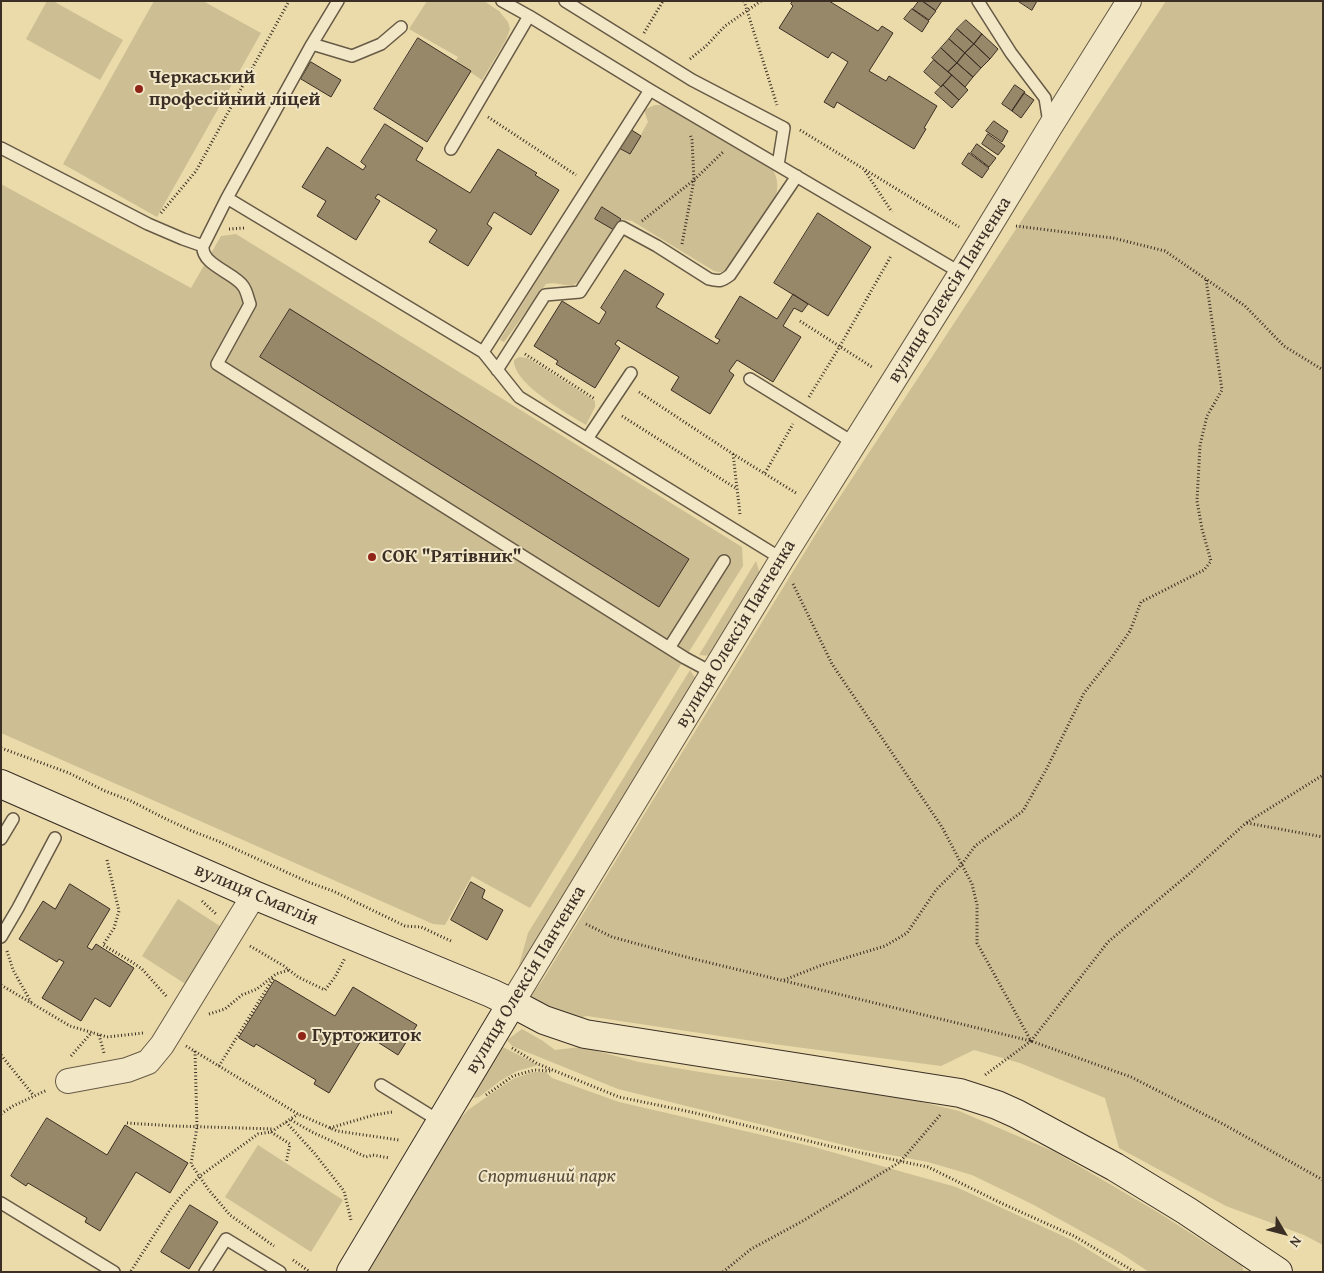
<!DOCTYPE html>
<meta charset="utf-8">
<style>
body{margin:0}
#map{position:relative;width:1324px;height:1273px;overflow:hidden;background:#ebdbaa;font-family:"Gentium Book Plus",serif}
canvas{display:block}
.frame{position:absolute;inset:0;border:2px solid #3b2f25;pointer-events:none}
.north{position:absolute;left:1259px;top:1208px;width:50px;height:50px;-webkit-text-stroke:4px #f2e8c8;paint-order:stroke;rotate:127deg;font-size:14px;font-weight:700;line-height:20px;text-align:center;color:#3b2f25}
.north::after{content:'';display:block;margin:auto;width:18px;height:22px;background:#3b2f25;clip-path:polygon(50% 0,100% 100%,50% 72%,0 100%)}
</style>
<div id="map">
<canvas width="1324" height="1273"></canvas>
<div class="frame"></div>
<div class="north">N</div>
</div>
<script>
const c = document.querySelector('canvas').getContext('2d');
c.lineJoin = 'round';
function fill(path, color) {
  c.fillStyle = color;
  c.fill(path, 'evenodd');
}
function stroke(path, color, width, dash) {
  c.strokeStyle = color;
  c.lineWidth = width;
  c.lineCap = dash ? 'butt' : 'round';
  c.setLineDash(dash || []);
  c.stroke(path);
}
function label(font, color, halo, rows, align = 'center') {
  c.font = font + ' "Gentium Book Plus",serif';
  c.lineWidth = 4;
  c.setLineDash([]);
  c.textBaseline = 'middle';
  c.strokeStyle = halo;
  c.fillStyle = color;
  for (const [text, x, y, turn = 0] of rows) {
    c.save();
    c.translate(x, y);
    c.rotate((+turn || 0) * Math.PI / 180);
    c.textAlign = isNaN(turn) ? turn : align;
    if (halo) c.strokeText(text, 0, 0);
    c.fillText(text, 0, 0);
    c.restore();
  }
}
const green = new Path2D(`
 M47 1H53L123 40 100 80 26 39Z
 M154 1H203L261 33 157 217 63 164Z
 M427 1H484L499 11 508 22 510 29 506 40 482 80 455 62 458 57 409 29Z
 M1166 1H1323V1245L1304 1235 1226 1206 1119 1148 1105 1098 1020 1063 974 1050 941 1066 773 1044 587 1016 578 1018 559 1010 537 1005 531 996 544 978 822 524Z
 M655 105H661L677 112 771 167C777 175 779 185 776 195L732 262C727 270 724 274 714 271L632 221 621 219 602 207 596 219 614 230 583 279C569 292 560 280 546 284L504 342 500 340 619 148 630 154 648 122 644 110Z
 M1 184 191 288 221 236 236 234 742 547 743 566 685 658 530 908 472 876 445 925 433 924 1 733Z
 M519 357 527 358 531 360 595 401V407L586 425C567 413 513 384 514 360Z
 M756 561 760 574 712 656 699 655Z
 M690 670 696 679 527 963 518 969 528 933Z
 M178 899 223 928 187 985 142 956Z
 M522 1029 543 1041 555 1050 581 1047 639 1062 725 1076 793 1082 913 1100 959 1111 1055 1152 1159 1213 1242 1266 1244 1272H1149L1119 1252 1032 1204 972 1175 928 1162 864 1150 618 1089 512 1046 507 1040Z
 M501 1046 538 1065 517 1071 500 1081 479 1097 467 1099Z
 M532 1072H546L552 1078 619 1102 814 1147 956 1187 1074 1241 1125 1272H362L452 1128 468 1110 498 1089 513 1079Z
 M258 1145 343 1200 311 1252 225 1197Z`);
const building = new Path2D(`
 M793 1H829L878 31 882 26 893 33 869 71 886 81 889 76 937 106 924 128 926 129 914 149 837 102 834 108 824 102 848 62 832 52 828 58 779 28 793 6 791 4Z
 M919 1H922L936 11 929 20 913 9Z
 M923 1H942L936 10Z
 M1018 1H1037L1032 10Z
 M912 9 929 21 922 32 904 19Z
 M966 20 982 34 974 44 957 29Z
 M957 29 974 44 965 53 949 39Z
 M982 34 998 49 990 59 974 44Z
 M418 38 471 71 427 142 374 109Z
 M949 39 965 53 957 63 941 48Z
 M974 44 990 59 981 68 965 53Z
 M941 48 957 63 948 72 932 58Z
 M965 53 981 68 973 77 957 63Z
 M934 60 952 75 941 87 924 72Z
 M311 62 341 80 331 97 301 79Z
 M957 63 973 77 965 87 948 72Z
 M952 75 968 90 959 100 943 85Z
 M943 85 959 100 952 108 935 93Z
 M1015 85 1025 92 1012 111 1002 104Z
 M1024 93 1034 100 1021 118 1012 111Z
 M994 121 1008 131 1002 142 986 131Z
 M385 124 423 148 416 160 470 193 498 149 537 173 535 175 559 190 531 235 494 212 487 224 492 228 468 266 429 242 437 230 378 194 375 198 380 201 356 240 317 216 326 201 302 187 327 147 363 170 366 166 361 162Z
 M630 129 641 136 630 154 619 148Z
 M988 134 1005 146 998 155 982 144Z
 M977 144 996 158 989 167 971 153Z
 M969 153 989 168 982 178 962 164Z
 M602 207 621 219 614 230 595 219Z
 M818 213 871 247 828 316 774 283Z
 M625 270 664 294 656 307 717 344 720 340 715 337 740 296 777 319 793 294 808 304 802 312 794 308 783 326 801 337 773 382 737 360 729 371 734 375 710 414 671 390 679 377 618 340 615 344 620 348 595 388 556 364 558 361 534 346 562 301 599 324 606 312 601 308Z
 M290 309 689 559 659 607 260 357Z
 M471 882 485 890 482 898 503 910 487 940 451 920Z
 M70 884 110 909 87 947 92 950 96 944 134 968 110 1007 95 998 81 1021 42 998 64 962 59 959 57 962 19 939 43 901 55 909Z
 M275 980 335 1016 353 987 417 1025 398 1055 365 1034 329 1093 314 1084 316 1080 256 1044 254 1047 239 1038Z
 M47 1118 107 1155 125 1125 188 1163 170 1193 136 1172 100 1231 85 1222 87 1218 28 1183 26 1186 11 1176Z
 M190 1205 218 1222 189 1269 161 1252Z`);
const path = new Path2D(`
 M744 1 777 105
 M644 33 663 1
 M690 59 706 46 725 26 761 1
 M488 117 576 175
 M800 130 959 227
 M865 171 892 212
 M161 213 196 171 289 1
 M642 221 694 180 723 152
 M1016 226 1113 238 1165 251 1245 306 1284 346 1323 370
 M229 229 245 228
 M682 244 694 180 692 140 690 134
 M800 321 872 367
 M525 354 595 399
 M639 392 733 454 796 493
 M809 397 840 346 891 256
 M622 416 737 489
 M733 454 740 514
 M765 473 793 424
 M793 584 832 664 942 827 972 884 977 905V943L1031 1041 985 1075
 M1 748 69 773 105 791 131 801 164 818 192 831 218 841 308 882 333 891 405 926 421 927 451 941
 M1247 823 1323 837
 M107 860 119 911 114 928 103 945 132 962 142 969 167 997
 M202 901 216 914
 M586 924 612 937 686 957 1031 1041 1131 1077 1223 1124 1323 1180
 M250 946 284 966 298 977 325 990 335 977 345 958
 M7 951 13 970 31 1002
 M784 980 822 965 885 946 907 933 936 890 962 864 975 846 1023 811 1047 768 1084 693 1110 660 1130 631 1141 602 1204 570 1211 561 1202 529 1197 501 1200 445 1207 416 1222 390 1206 279
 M1 985 70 1026 107 1037 143 1033
 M209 1014 225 1009 242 995 257 989 276 974 289 970
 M99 1035 104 1053
 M1031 1041 1108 942 1189 874 1246 823 1323 775
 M186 1046 298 1114 337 1131 399 1140
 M512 1048 538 1064 619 1097 691 1112 833 1147 928 1167 1001 1203 1074 1236 1135 1272
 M195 1051 197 1127 191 1164 208 1189 230 1215 274 1246
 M1 1055 34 1096
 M71 1056 92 1032
 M219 1066 274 977
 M486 1095 513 1076 534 1070 551 1071
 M1 1114 13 1106 47 1090
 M291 1120 312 1132 366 1157 373 1155 389 1158
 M286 1122 315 1154 344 1191 351 1220
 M127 1123 174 1126 274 1129
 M330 1128 374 1115 392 1112
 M271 1132 290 1144 286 1163
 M293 1260 310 1272
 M131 1271 170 1210 182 1195 200 1176 258 1134 271 1132 298 1114
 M723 1272 751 1249 801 1222 900 1162 941 1114`);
const lane = new Path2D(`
 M338 1 312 44 227 198 203 246C201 265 235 273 243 286 247 291 248 299 250 304L217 364 685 658 713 673
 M502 1 529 16
 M565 1 692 80 784 128 778 165
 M978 1 1011 53 1045 98 1049 123
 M312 44 352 56 381 44 401 27
 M1 148 148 224 183 239 203 246
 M451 149 529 16 650 90 961 273
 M227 198 483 352 519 397 782 559
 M483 352 650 90
 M497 370 545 295 580 292 622 227 657 246 709 279C720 282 722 281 730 275L797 176
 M750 379 854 443
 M587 439 631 373
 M669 648 724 561
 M1 839 13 819
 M1 937 18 908 55 838
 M381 1085 441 1122
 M1 1203 114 1272
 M205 1272 226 1239 280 1272`);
const street = new Path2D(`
 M512 1003 782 559 961 273 1050 127 1129 1
 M68 1081 127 1070 148 1062 162 1045 254 895`);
const secondary = new Path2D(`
 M1 784 254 895 491 993 512 1003 544 1020 585 1034 960 1093 997 1105 1017 1114 1115 1167 1187 1211 1278 1272
 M351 1272 512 1003`);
const markers = [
 [139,89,5,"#8f2418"],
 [372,557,5,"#8f2418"],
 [302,1036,5,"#8f2418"]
];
const poiNames = [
 ["Черкаський",149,78],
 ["професійний ліцей",149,100],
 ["СОК \"Рятівник\"",382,557],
 ["Гуртожиток",312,1036]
];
const streetNames = [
 ["вулиця Олексія Панченка",950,290,-58],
 ["вулиця Олексія Панченка",736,634,-59],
 ["вулиця Смаглія",256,895,23],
 ["вулиця Олексія Панченка",526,980,-59]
];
const parkNames = [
 ["Спортивний парк",547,1177]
];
fill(green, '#cdbe93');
fill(building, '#97886a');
stroke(building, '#3b2f25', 1);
stroke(lane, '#675a46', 14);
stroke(street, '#675a46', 26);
stroke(secondary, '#3b2f25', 30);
stroke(path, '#3b2f25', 3, [1, 2.5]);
stroke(lane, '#f2e8c8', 11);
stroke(street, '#f2e8c8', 24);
stroke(secondary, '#f2e8c8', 28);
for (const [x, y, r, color] of markers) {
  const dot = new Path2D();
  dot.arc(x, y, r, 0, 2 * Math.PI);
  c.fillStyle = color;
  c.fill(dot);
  stroke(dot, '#f2e8c8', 2);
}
label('bold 19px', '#3b2f25', '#f2e8c8', poiNames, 'left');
label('19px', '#3b2f25', '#f2e8c8', streetNames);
label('italic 19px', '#584c3b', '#f2e8c8', parkNames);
</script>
